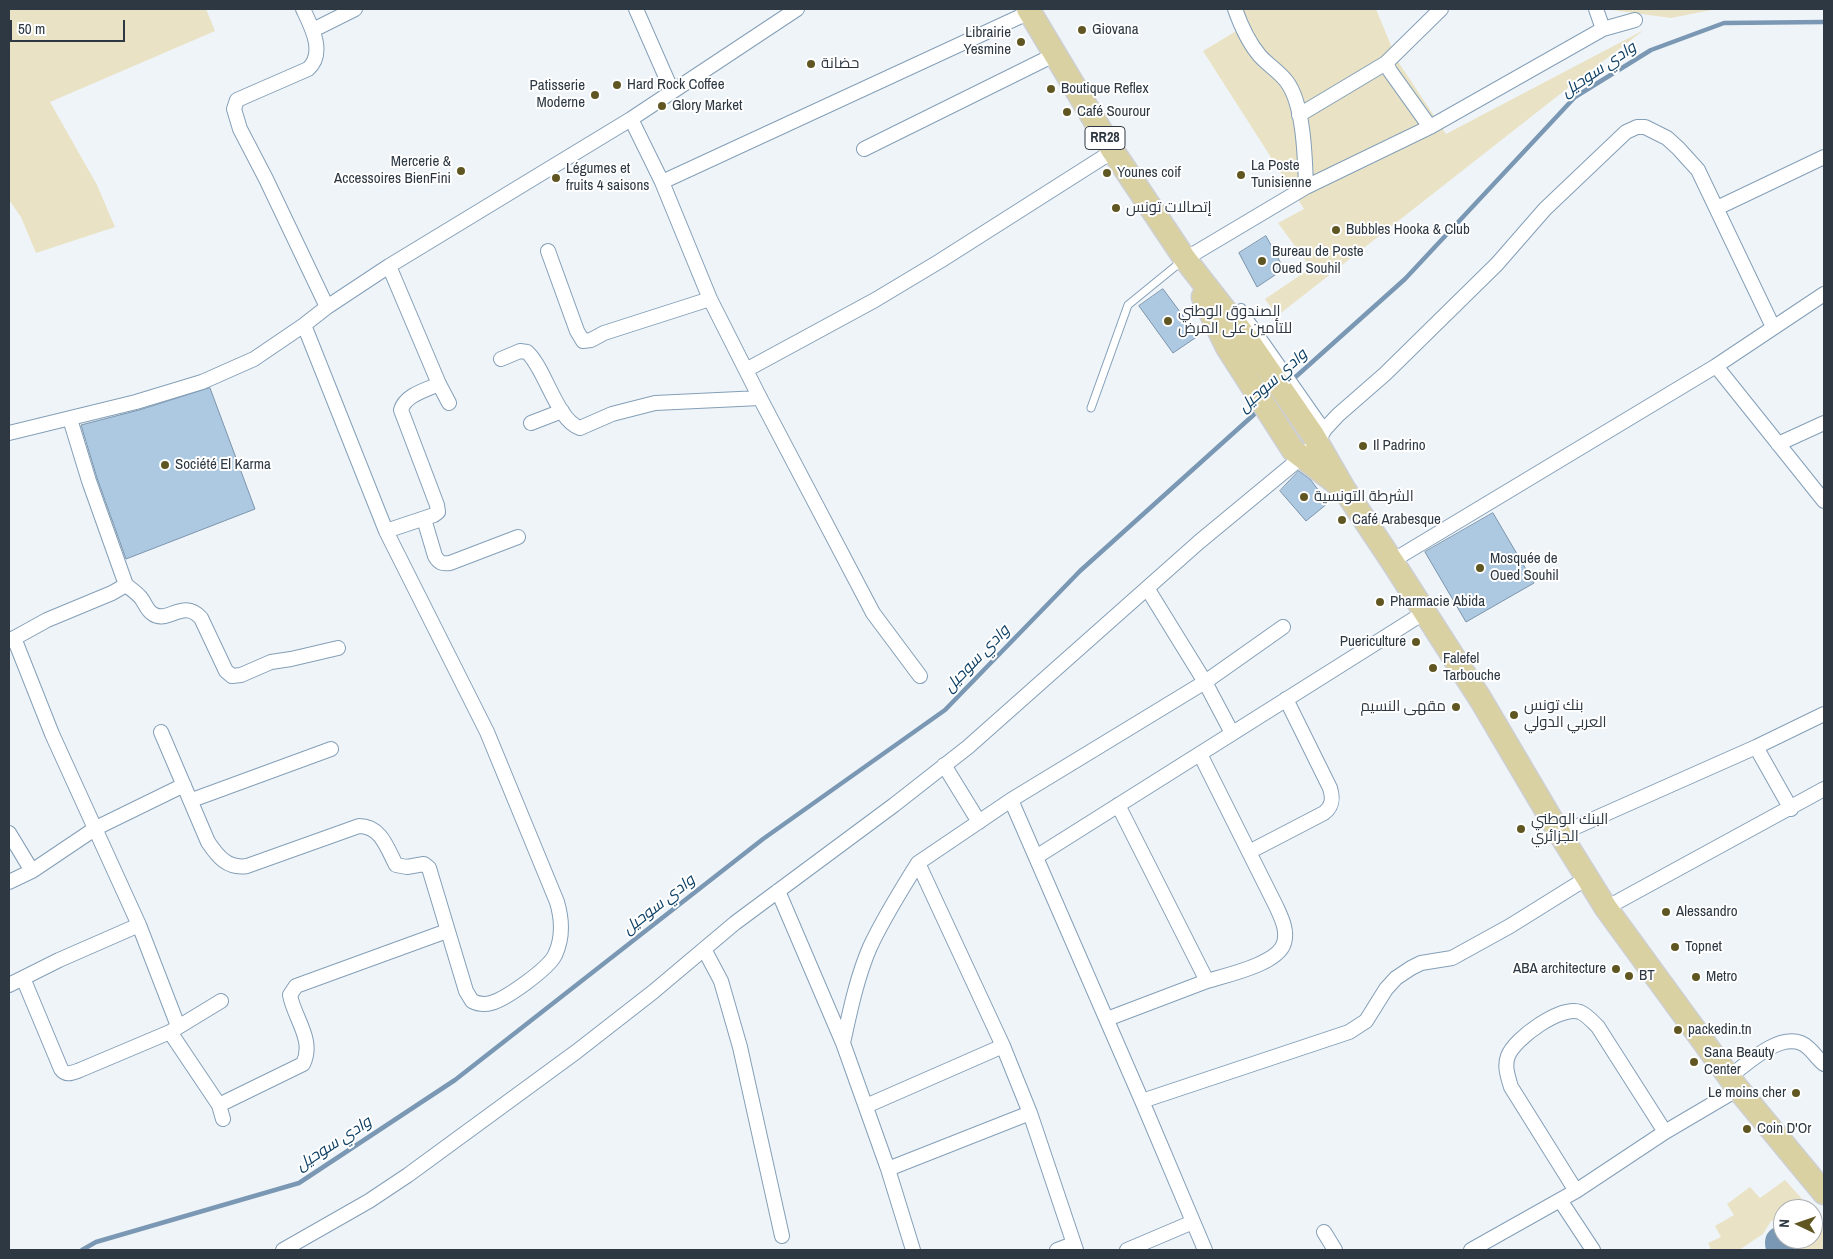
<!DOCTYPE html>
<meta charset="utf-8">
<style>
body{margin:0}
#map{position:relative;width:1833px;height:1259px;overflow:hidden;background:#eff4f9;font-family:"Archivo Narrow",sans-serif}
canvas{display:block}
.frame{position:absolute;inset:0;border:10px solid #2d3842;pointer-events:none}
.north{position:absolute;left:1773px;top:1199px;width:50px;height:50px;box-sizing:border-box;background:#fff;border:1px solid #abafb3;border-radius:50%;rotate:273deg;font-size:14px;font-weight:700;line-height:20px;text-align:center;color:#2d3842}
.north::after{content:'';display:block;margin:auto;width:18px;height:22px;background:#605622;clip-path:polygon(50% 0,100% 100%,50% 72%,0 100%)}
.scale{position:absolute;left:10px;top:20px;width:115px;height:22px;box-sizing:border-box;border:2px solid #2d3842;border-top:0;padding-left:6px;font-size:15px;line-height:18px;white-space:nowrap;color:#2d3842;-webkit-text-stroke:4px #fff;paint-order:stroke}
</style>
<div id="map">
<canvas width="1833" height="1259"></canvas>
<div class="frame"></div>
<div class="north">N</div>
<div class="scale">50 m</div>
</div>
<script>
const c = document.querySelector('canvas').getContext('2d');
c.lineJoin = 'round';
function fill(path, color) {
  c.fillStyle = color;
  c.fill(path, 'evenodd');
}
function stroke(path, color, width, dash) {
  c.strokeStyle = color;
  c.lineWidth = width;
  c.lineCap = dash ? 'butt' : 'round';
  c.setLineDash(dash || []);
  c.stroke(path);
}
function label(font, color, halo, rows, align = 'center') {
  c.font = font + ' "Archivo Narrow",Cairo,sans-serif';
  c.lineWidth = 4;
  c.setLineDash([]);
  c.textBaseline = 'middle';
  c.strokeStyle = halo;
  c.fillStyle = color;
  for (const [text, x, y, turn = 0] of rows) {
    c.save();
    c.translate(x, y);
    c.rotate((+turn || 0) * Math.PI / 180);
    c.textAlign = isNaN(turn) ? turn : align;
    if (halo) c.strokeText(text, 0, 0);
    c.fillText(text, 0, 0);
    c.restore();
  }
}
const green = new Path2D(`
 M9 9H206L215 31 50 102 97 185 115 227 36 253 21 217 9 200Z
 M1232 9H1376L1397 60 1446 134 1644 30 1564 91 1277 316 1265 299 1311 268 1278 223 1304 209 1203 51 1243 27Z
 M1604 9H1716L1671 18Z
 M1785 1180 1811 1209H1783V1220L1771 1221 1763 1234 1739 1250H1711L1708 1243 1721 1237 1715 1226 1734 1215 1727 1204 1750 1187 1760 1198Z
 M1813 1212 1824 1225V1250H1800L1803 1239H1813Z`);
const water = new Path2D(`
 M1779 1225 1783 1226V1239H1797V1246L1795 1250H1766C1763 1237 1767 1230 1779 1225Z`);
const stream = new Path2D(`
 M1291 381 1405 279 1575 97 1651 50 1724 23 1824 22
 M82 1250 96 1242 299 1183 455 1080 763 839 945 710 1080 571 1259 410`);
const building = new Path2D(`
 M1266 236 1284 269 1257 287 1239 253Z
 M1163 289 1198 336 1173 353 1139 306Z
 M210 388 255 509 126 559 97 478 81 425 139 410Z
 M1299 471 1310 479 1328 503 1306 521 1280 491Z
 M1493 513 1534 583 1466 622 1425 552Z`);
const service = new Path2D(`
 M1091 408 1128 305 1182 261`);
const pedestrian = new Path2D(`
 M1241 309 1325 429`);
const minor = new Path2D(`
 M303 9C311 26 326 53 308 69L237 100 234 109 240 129 266 179 327 307
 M636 9 672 91
 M1235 9C1241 26 1248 42 1260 56 1268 65 1280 72 1287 82 1304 105 1305 158 1306 187
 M1596 9 1603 29
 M313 30 355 9
 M1299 115 1386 63
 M631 119 662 182 710 299 760 398 873 613 920 676
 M1430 127 1390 71 1386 63 1441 9
 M864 149 1056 54
 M662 182 1030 12
 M1717 208 1824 157
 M548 251 577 331 583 341 591 340 604 333 710 299
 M1185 259 1306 187 1430 127 1603 29 1635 20
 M389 266 439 384 449 403
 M501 359 520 351 527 352C545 368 557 421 580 428L612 414 655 403 760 398
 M1716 366 1824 294
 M746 370 875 300 940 261 1113 151
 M531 423 562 411
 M9 433 136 402 202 382 254 359 304 325 327 307 389 266 631 119 797 9
 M1778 444 1824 423
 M424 519 435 556C439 563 442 564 450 563L518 537
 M386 531 434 515 438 512 437 505 401 410C405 395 426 390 439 384
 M1392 561 1716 366 1824 501
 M126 585C131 589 137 593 141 598 145 603 147 611 153 614 168 624 183 598 201 618L226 671 232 676 241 675 271 662 291 659 338 648
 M1147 588 1205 682 1232 733
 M14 638 52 734 139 925 178 1026
 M9 641 47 620 112 593 126 585 89 481 70 419
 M161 732 208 842C218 857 228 869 247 866L359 826C381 826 387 848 396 865L407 867 424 864 429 868 466 991 472 1001C478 1004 484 1005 491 1003 506 999 548 969 555 955 563 938 562 919 557 902L487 732 386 531 304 325
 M1756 747 1791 809
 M944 765 979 822
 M192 800 331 749
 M1011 800 1142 1101 1205 1250
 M1118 805 1207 981C1227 975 1278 964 1284 943 1288 930 1281 917 1276 906L1200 754
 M9 833 32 871
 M1560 834 1756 747 1824 714
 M1249 852 1324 813C1333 806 1333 798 1330 788L1286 699
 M1036 857 1425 612
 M9 882 32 871 96 828 184 785
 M778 891 843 1043 888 1169 913 1250
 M1606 908 1824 789
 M704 949 721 981 740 1047 782 1236
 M23 978 61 1069C66 1076 72 1073 80 1070L170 1032 221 1001
 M9 985 59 960 139 925
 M1107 1019 1207 981
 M170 1032 219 1105 223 1119
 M843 1043C850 1011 857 977 870 947 884 917 901 890 918 863
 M1729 1077C1747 1064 1777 1034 1801 1043 1811 1047 1816 1058 1824 1064
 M1142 1101 1349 1032 1366 1021 1386 989 1396 978 1411 968 1421 963 1452 958 1510 926 1587 878
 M219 1105 303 1064C315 1040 294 1018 290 995L296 986 447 931
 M866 1106 1003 1046
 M888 1169 1030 1113
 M1576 1191 1511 1087C1508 1077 1504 1066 1508 1056 1515 1038 1561 1005 1580 1012 1587 1015 1593 1022 1598 1027L1665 1132
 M1560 1200 1593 1250
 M1324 1232 1335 1250
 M283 1250 369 1201 408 1175 576 1052 653 992 735 923 894 805 968 747 1199 542 1303 456 1317 442 1325 429 1338 415 1385 374 1497 264 1545 209 1626 132 1637 127H1645L1667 138 1678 148 1698 170 1773 327
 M1057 1250 1073 1244
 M1076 1250 1030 1113 1003 1046 918 863 1011 800 1205 682 1283 627
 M1127 1250 1193 1222
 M1471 1250 1576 1191 1665 1132 1738 1089`);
const primary = new Path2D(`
 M1028 9 1113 151 1185 259 1245 336 1313 435 1344 489 1392 561 1481 700 1560 834 1606 908 1738 1089 1824 1193
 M1203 297 1227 347 1293 450 1335 482`);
const markers = [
 [1082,30,5,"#605622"],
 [1021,42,5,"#605622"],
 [811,64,5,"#605622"],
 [617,85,5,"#605622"],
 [1051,89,5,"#605622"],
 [595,95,5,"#605622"],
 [662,106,5,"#605622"],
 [1067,112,5,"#605622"],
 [461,171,5,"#605622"],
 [1107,173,5,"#605622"],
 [1241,175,5,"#605622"],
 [556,178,5,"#605622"],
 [1116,208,5,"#605622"],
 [1336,230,5,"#605622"],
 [1262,261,5,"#605622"],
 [1168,321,5,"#605622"],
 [1363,446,5,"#605622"],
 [165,465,5,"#605622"],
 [1304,497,5,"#605622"],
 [1342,520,5,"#605622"],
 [1480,568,5,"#605622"],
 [1380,602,5,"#605622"],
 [1416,642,5,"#605622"],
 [1433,668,5,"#605622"],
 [1456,707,5,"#605622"],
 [1514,715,5,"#605622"],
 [1521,829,5,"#605622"],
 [1666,912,5,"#605622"],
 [1675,947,5,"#605622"],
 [1616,969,5,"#605622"],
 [1629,976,5,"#605622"],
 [1696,977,5,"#605622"],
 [1678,1030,5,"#605622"],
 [1694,1062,5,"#605622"],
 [1796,1093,5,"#605622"],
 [1747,1129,5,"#605622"]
];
const shields = [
 [1105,138,40]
];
const shieldNames = [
 ["RR28",1105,138]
];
const poiNames = [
 ["Giovana",1092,30],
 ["Librairie",1011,33,"right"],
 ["Yesmine",1011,50,"right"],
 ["حضانة",821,64],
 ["Hard Rock Coffee",627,85],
 ["Patisserie",585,86,"right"],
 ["Moderne",585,103,"right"],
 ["Boutique Reflex",1061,89],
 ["Glory Market",672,106],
 ["Café Sourour",1077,112],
 ["Mercerie &",451,162,"right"],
 ["Accessoires BienFini",451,179,"right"],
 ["La Poste",1251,166],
 ["Tunisienne",1251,183],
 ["Légumes et",566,169],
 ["fruits 4 saisons",566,186],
 ["Younes coif",1117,173],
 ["إتصالات تونس",1126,208],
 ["Bubbles Hooka & Club",1346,230],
 ["Bureau de Poste",1272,252],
 ["Oued Souhil",1272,269],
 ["الصندوق الوطني",1178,312],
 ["للتأمين على المرض",1178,329],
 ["Il Padrino",1373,446],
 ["Société El Karma",175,465],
 ["الشرطة التونسية",1314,497],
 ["Café Arabesque",1352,520],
 ["Mosquée de",1490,559],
 ["Oued Souhil",1490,576],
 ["Pharmacie Abida",1390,602],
 ["Puericulture",1406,642,"right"],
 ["Falefel",1443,659],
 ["Tarbouche",1443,676],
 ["بنك تونس",1524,706],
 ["العربي الدولي",1524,723],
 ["مقهى النسيم",1446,707,"right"],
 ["البنك الوطني",1531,820],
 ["الجزائري",1531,837],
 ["Alessandro",1676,912],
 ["Topnet",1685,947],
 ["ABA architecture",1606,969,"right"],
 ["BT",1639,976],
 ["Metro",1706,977],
 ["packedin.tn",1688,1030],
 ["Sana Beauty",1704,1053],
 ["Center",1704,1070],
 ["Le moins cher",1786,1093,"right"],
 ["Coin D'Or",1757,1129]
];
const waterNames = [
 ["وادي سوحيل",1599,70,-34],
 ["وادي سوحيل",1273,381,-42],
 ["وادي سوحيل",977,659,-46],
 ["وادي سوحيل",659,905,-38],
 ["وادي سوحيل",334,1144,-33]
];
fill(green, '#e9e2c4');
fill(water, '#7a98b3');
stroke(stream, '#7a98b3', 4.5);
fill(building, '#adc9e2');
stroke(building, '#7a94ac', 1);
stroke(service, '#849fb7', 9);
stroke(pedestrian, '#849fb7', 12);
stroke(minor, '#849fb7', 16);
stroke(primary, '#cdcfd2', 25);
stroke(service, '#fff', 7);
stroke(pedestrian, '#fff', 10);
stroke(minor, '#fff', 14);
stroke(primary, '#dad1a3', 22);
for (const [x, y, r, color] of markers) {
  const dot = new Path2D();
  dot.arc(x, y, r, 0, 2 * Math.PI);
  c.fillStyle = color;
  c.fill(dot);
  stroke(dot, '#fff', 2);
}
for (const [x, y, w] of shields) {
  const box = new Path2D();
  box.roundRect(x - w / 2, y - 11.5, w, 23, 4);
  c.fillStyle = '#fff';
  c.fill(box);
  stroke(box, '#2d3842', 1);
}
label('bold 14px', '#2d3842', null, shieldNames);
label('15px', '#2d3842', '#fff', poiNames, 'left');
label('italic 16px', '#0e4065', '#fff', waterNames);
</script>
